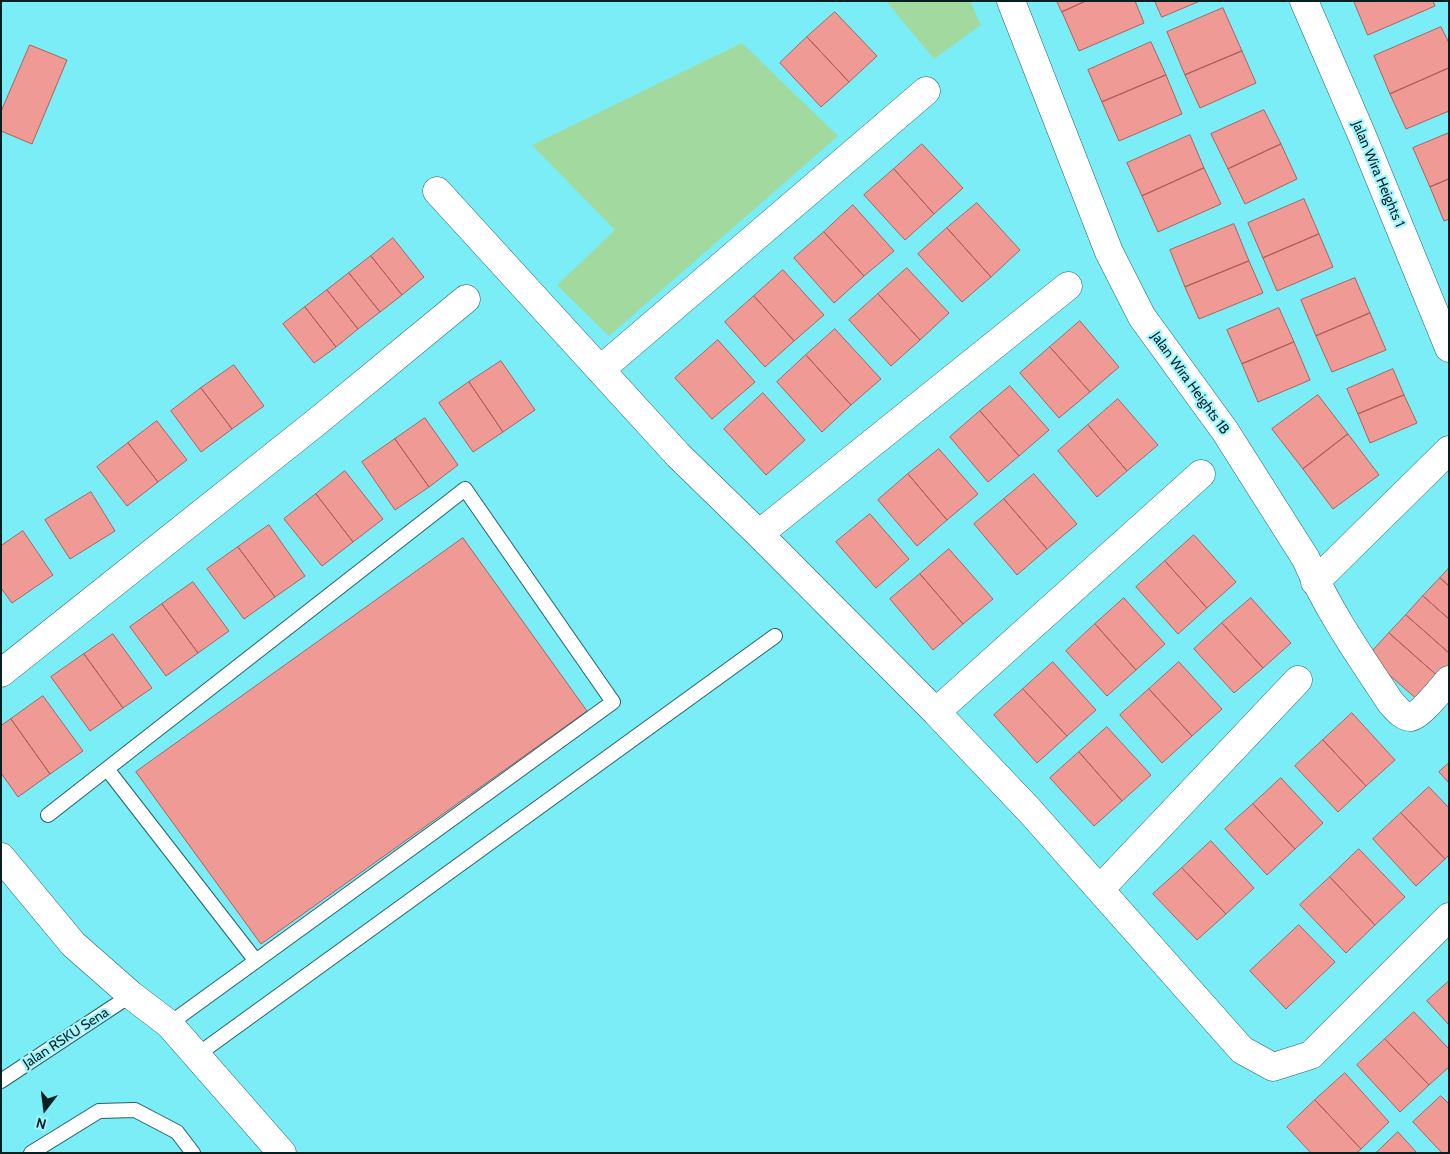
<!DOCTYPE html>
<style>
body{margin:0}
#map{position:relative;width:1450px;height:1154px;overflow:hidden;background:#7bedf7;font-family:Cabin,sans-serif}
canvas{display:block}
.frame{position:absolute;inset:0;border:2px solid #061f21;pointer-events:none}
.north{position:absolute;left:20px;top:1084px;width:50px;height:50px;-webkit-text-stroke:4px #a0f6fe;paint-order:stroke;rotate:195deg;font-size:14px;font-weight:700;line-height:20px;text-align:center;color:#061f21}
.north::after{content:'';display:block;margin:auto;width:18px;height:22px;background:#061f21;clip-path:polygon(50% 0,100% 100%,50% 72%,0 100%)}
</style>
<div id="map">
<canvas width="1450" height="1154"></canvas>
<div class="frame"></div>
<div class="north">N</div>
</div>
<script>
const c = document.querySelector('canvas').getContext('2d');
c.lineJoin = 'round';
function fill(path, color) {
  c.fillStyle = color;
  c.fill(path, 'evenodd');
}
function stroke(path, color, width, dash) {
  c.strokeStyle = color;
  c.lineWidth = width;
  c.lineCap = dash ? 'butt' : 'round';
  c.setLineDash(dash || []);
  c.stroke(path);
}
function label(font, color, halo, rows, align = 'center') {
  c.font = font + ' Cabin,sans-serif';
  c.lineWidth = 4.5;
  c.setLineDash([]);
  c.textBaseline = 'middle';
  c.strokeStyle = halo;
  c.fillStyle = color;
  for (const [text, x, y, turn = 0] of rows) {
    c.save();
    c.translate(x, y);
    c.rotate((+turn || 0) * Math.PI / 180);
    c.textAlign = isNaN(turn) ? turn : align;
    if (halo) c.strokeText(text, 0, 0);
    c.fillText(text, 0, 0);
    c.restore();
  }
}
const green = new Path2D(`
 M886 1H970L981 25 934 59Z
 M742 43 838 136 609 336 557 285 615 230 532 145Z`);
const building = new Path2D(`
 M1057 1H1086L1062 12Z
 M1086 1H1135L1144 23 1079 51 1062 12Z
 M1155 1H1200L1162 17Z
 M1354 1H1433L1435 6 1368 35Z
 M1223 8 1242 51 1185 75 1167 32Z
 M835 12 877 56 849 82 807 37Z
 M1441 27 1449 43V68L1390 94 1374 56Z
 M807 37 849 82 821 107 780 63Z
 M1151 42 1166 75 1102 102 1088 70Z
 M30 45 67 60 32 144 1 131V112Z
 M1242 51 1256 83 1200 108 1185 75Z
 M1449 68V111L1406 129 1390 94Z
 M1166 75 1182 114 1119 141 1102 102Z
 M1264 110 1281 144 1228 169 1211 134Z
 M1449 133V179L1430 187 1413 148Z
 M1190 135 1204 168 1142 196 1127 163Z
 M922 144 963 188 934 214 894 169Z
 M1281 144 1297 179 1245 204 1228 169Z
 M1204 168 1221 204 1158 232 1142 196Z
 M894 169 934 214 905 240 864 195Z
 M1449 179V219L1444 221 1430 187Z
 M1304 199 1319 234 1263 258 1248 223Z
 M977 203 1020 250 991 277 947 228Z
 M853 205 894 251 864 276 824 232Z
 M1234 224 1249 261 1185 287 1170 250Z
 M947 228 991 277 962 302 918 254Z
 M824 232 864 276 834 303 794 258Z
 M1319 234 1333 267 1277 291 1263 258Z
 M393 238 424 277 402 295 371 256Z
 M371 256 402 295 380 312 349 273Z
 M1249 261 1263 293 1199 319 1185 287Z
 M907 268 949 313 920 340 878 294Z
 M783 270 824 315 794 341 754 296Z
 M349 273 380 312 358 329 327 290Z
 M1355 278 1370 313 1316 336 1301 300Z
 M327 290 358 329 336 347 305 307Z
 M878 294 920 340 891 366 849 320Z
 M754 296 794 341 765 367 725 322Z
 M305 307 336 347 314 363 283 324Z
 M1279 308 1294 342 1242 364 1227 330Z
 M1370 313 1386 350 1332 372 1316 336Z
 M1080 321 1119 367 1090 392 1050 347Z
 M835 329 881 379 851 405 806 355Z
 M718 340 755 382 712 419 675 378Z
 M1294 342 1310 380 1258 402 1242 364Z
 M1050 347 1090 392 1059 418 1020 373Z
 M806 355 851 405 822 432 777 382Z
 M501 361 535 410 503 432 469 382Z
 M234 365 264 406 232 429 201 388Z
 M1393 369 1404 395 1358 414 1347 389Z
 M469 382 503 432 473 452 439 403Z
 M1010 386 1049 430 1019 456 980 411Z
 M201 388 232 429 201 452 171 411Z
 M763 393 805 440 766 475 724 429Z
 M1318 395 1348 434 1303 469 1272 429Z
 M1404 395 1417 423 1370 443 1358 414Z
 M1118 399 1158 445 1127 471 1088 425Z
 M980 411 1019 456 988 482 950 437Z
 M425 418 458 465 429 487 395 439Z
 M157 421 187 460 158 482 128 443Z
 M1088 425 1127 471 1097 497 1058 451Z
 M1348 434 1379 475 1333 509 1303 469Z
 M395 439 429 487 395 510 362 462Z
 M128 443 158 482 127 506 97 467Z
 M939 449 978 494 947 520 908 474Z
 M345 471 383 519 353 542 316 494Z
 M908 474 947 520 917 546 878 500Z
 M1034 474 1077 524 1047 549 1004 499Z
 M91 492 115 531 70 559 45 520Z
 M316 494 353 542 322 566 284 519Z
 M1004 499 1047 549 1017 575 974 524Z
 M870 514 909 559 876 588 836 542Z
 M269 525 305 576 275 597 238 547Z
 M23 531 53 575 12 603 1 588V546Z
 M1194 535 1236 582 1207 608 1165 561Z
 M463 538 587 711 261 944 136 772Z
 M238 547 275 597 244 619 207 569Z
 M949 549 993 599 963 624 920 574Z
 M1165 561 1207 608 1178 634 1136 587Z
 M1449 568V586L1440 578Z
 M920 574 963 624 933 650 890 599Z
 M1440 578 1449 586V619L1423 596Z
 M193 582 229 631 198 653 162 604Z
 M1423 596 1449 619V653L1406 615Z
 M1124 598 1165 644 1136 670 1095 624Z
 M1251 598 1291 643 1263 668 1222 623Z
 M162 604 198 653 166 676 130 627Z
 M1406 615 1449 653V670L1441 679 1389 633Z
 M1222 623 1263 668 1234 693 1194 649Z
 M1095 624 1136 670 1107 696 1066 651Z
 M1389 633 1441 679 1420 702 1368 656Z
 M113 634 152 688 123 708 84 654Z
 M84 654 123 708 90 731 51 677Z
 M1053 662 1096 710 1067 736 1023 689Z
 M1179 662 1222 709 1192 736 1149 689Z
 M1023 689 1067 736 1037 763 994 715Z
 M1149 689 1192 736 1162 763 1120 715Z
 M43 696 83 751 50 774 11 719Z
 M1352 713 1395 760 1366 786 1323 740Z
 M11 719 50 774 18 797 1 773V726Z
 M1107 727 1151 775 1122 801 1079 752Z
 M1323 740 1366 786 1338 812 1295 766Z
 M1079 752 1122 801 1094 826 1050 778Z
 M1449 763V783L1439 772Z
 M1281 778 1323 823 1295 849 1253 804Z
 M1429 787 1449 808V855L1445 859 1401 813Z
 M1253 804 1295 849 1267 875 1225 829Z
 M1401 813 1445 859 1416 886 1373 839Z
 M1211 841 1254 888 1226 914 1182 868Z
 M1359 849 1405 897 1375 925 1330 877Z
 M1182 868 1226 914 1197 940 1153 894Z
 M1330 877 1375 925 1346 953 1300 905Z
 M1299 925 1335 962 1286 1009 1250 971Z
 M1449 981V1025L1427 1001Z
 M1414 1012 1449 1049V1067L1429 1085 1385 1039Z
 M1385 1039 1429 1085 1400 1112 1357 1065Z
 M1345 1073 1389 1122 1361 1149 1315 1100Z
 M1441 1096 1449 1104V1153H1442L1413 1122Z
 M1315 1100 1361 1149 1356 1153H1311L1287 1127Z
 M1398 1132 1417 1153H1376Z`);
const service = new Path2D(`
 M107 769 256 961
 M48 815 465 489 613 702 169 1024
 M197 1055 775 636
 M1 1081 131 995
 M31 1153 99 1111 135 1110 177 1132 193 1153`);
const minor = new Path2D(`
 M1011 1 1109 252 1142 317 1225 431 1306 559C1328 611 1360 656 1391 703 1396 708 1402 717 1411 717 1420 716 1442 688 1449 680
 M1304 1 1361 133 1449 348
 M437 191 678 455 759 534 936 712 1030 811 1242 1050 1273 1067 1311 1055 1449 917
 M600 370 926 91
 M759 534 1068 286
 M1315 582 1449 450
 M1 673 319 420 466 299
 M936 712 1201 474
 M1 857 73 944 131 995 169 1024 282 1153
 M1100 889 1298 680`);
const streetNames = [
 ["Jalan Wira Heights 1",1378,174,67],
 ["Jalan Wira Heights 1B",1190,383,54],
 ["Jalan RSKU Sena",66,1038,-33]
];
fill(green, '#a2d99f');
fill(building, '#f09a95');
stroke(building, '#af5f5c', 1);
stroke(service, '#256268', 16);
stroke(minor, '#256268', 29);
stroke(service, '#fff', 14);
stroke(minor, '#fff', 28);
label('14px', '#061f21', '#a0f6fe', streetNames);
</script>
